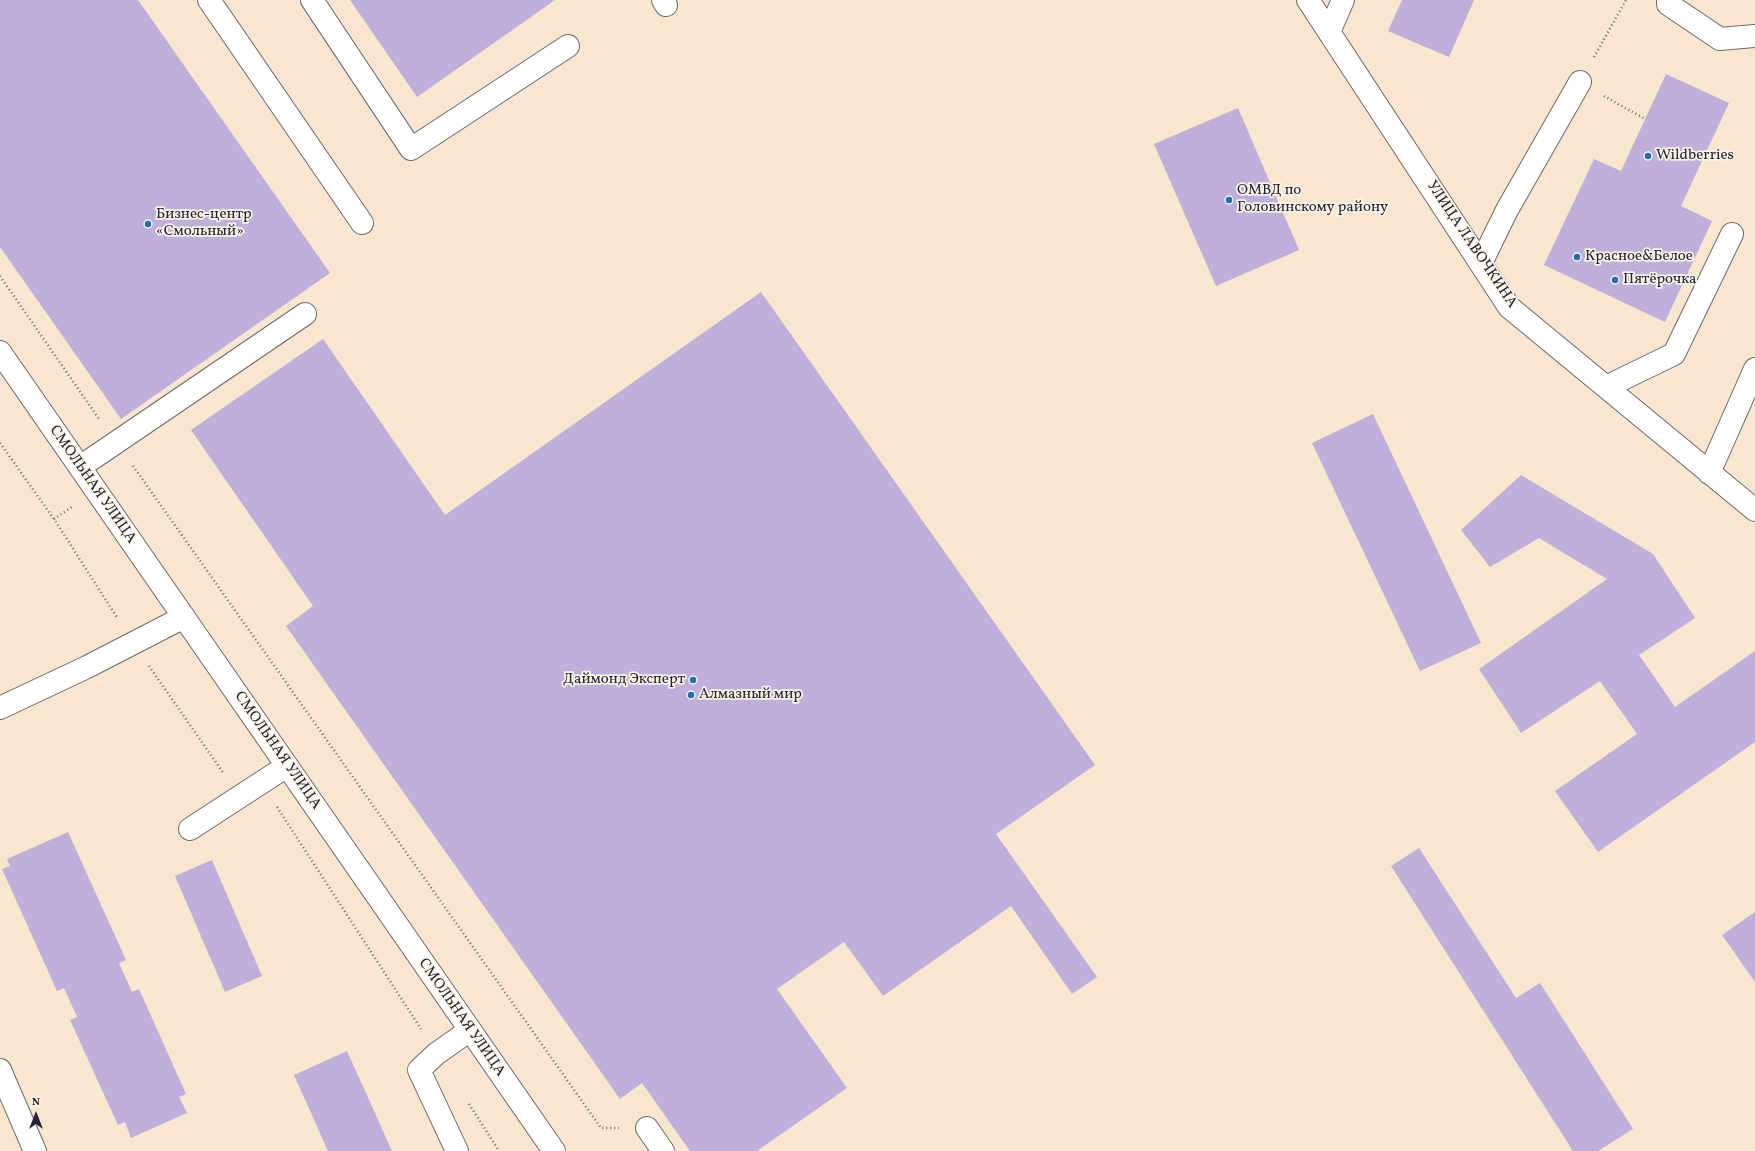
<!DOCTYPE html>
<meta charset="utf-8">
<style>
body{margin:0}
#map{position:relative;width:1755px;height:1151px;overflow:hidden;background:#f8e6ce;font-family:Vollkorn,serif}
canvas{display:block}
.north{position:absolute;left:16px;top:1095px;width:40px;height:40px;-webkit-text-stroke:3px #fcf5e5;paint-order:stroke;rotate:0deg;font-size:11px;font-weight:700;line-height:16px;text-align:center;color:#22223b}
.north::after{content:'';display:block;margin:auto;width:14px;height:18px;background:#22223b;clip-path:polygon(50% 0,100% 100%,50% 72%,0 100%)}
</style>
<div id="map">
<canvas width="1755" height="1151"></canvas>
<div class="north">N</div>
</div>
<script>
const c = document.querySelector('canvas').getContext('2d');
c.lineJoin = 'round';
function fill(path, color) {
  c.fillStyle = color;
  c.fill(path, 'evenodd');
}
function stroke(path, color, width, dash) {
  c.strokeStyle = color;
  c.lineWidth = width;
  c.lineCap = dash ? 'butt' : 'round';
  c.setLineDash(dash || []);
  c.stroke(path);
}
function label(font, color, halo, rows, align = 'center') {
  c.font = font + ' Vollkorn,serif';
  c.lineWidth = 3.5;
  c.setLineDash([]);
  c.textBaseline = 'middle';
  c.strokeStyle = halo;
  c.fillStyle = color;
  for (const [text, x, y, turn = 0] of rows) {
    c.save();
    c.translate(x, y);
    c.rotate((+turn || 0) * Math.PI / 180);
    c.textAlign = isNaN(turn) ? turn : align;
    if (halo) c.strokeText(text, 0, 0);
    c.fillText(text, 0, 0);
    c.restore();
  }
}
const building = new Path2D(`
 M0 0H138L330 273 121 419 0 247Z
 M350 0H555L417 97Z
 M1402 0H1474L1449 57 1388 31Z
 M1666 74 1729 103 1681 206 1712 221 1665 322 1544 265 1594 159 1621 171Z
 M1238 108 1299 250 1216 286 1154 144Z
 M761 292 1095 765 996 834 1097 977 1072 994 1011 906 883 996 844 942 777 989 847 1088 757 1151H690L642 1083 620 1099 286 626 313 606 191 430 323 339 445 515Z
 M1373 414 1481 643 1420 671 1312 443Z
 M1521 475 1653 554 1695 618 1639 655 1675 707 1755 651V742L1598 852 1555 791 1637 734 1600 681 1521 733 1479 669 1607 579 1539 538 1490 567 1461 530Z
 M68 832 126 960 119 963 132 992 139 989 186 1094 179 1097 187 1113 131 1138 125 1122 118 1125 70 1020 77 1017 64 988 57 991 2 869 10 866 7 859Z
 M1419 848 1516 998 1540 983 1633 1129 1598 1151H1573L1391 866Z
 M212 860 262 976 225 992 175 876Z
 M1755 912V982L1722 935Z
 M347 1051 392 1151H328L294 1075Z`);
const path = new Path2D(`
 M1594 57 1626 0
 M1604 96 1645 119
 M0 276 99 419
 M0 443 54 519 118 619
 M133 466 601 1128H619
 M54 519 72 507
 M149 666 224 774
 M277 807 421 1029
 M469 1104 499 1151`);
const minor = new Path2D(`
 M209 0 362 223
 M312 0 411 149 568 46
 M663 0 666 5
 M1308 0 1509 307 1755 510
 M1668 0V4L1720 39 1755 36
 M1329 32 1343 0
 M1481 263 1507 210 1580 82
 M0 352 554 1151
 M1606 387 1674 354 1732 234
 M80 467 305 314
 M1709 473 1755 369
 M0 708 87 667 184 617
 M190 829 287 766
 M0 1070 35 1151
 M647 1128 663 1151
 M457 1151 419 1070 436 1054 470 1030`);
const markers = [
 [1648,156,4,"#1f6fb2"],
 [1229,200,4,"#1f6fb2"],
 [148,224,4,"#1f6fb2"],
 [1577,257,4,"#1f6fb2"],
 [1615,280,4,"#1f6fb2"],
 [693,680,4,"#1f6fb2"],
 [691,695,4,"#1f6fb2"]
];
const poiNames = [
 ["Wildberries",1656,156],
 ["ОМВД по",1237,191],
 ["Головинскому району",1237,208],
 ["Бизнес-центр",156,215],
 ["«Смольный»",156,232],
 ["Красное&Белое",1585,257],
 ["Пятёрочка",1623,280],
 ["Даймонд Эксперт",685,680,"right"],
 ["Алмазный мир",699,695]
];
const streetNames = [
 ["УЛИЦА ЛАВОЧКИНА",1471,245,56],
 ["СМОЛЬНАЯ УЛИЦА",92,485,55],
 ["СМОЛЬНАЯ УЛИЦА",277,751,55],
 ["СМОЛЬНАЯ УЛИЦА",461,1018,55]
];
fill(building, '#beafdb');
stroke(minor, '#6d676e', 24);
stroke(path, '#6d676e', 2.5, [1, 3]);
stroke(minor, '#fff', 22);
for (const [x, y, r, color] of markers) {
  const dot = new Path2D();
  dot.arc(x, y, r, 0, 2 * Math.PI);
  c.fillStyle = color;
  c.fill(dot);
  stroke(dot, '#fcf5e5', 1.5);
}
label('15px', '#22223b', '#fcf5e5', poiNames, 'left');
label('15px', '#22223b', '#fcf5e5', streetNames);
</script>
